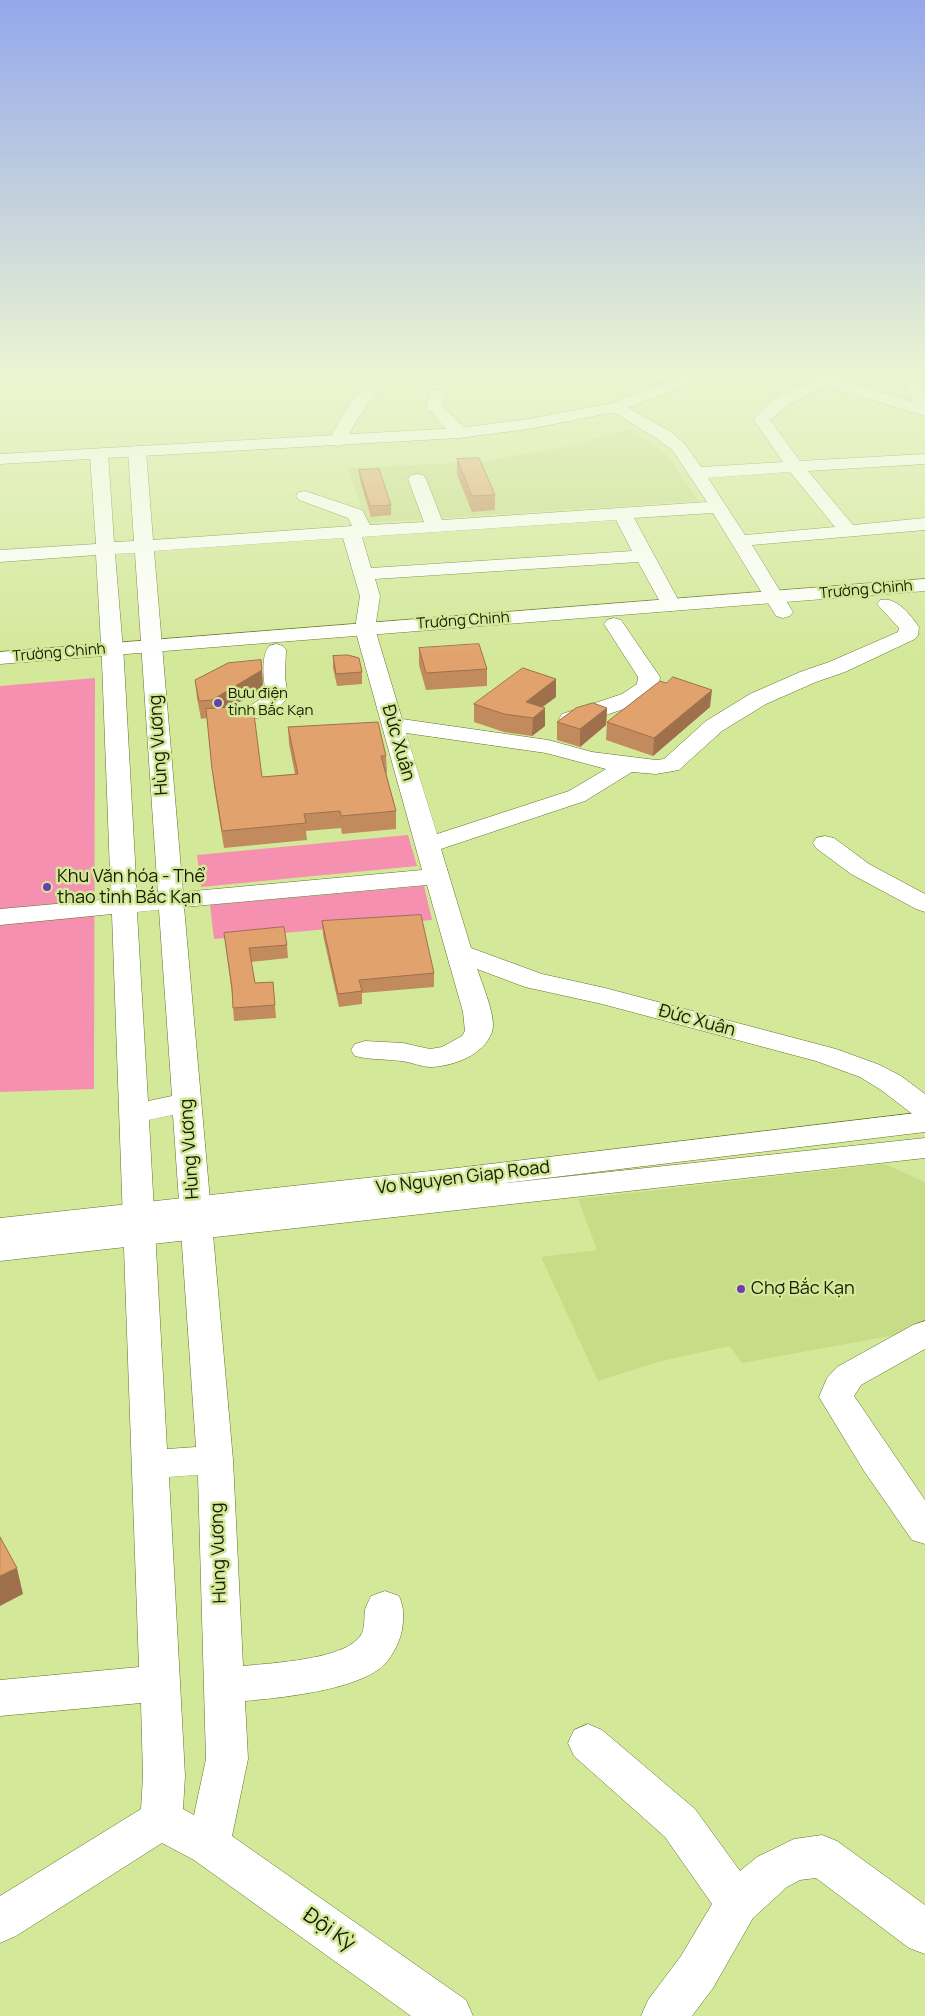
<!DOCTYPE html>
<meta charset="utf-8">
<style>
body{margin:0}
canvas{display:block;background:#d4e89a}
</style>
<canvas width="925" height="2016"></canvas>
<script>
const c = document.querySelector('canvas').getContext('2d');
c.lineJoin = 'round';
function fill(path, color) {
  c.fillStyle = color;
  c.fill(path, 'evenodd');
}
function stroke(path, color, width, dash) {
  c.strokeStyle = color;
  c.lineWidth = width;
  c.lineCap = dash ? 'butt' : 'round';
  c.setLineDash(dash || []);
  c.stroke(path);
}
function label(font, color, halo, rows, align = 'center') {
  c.font = font + ' Manrope,sans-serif';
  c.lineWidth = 5;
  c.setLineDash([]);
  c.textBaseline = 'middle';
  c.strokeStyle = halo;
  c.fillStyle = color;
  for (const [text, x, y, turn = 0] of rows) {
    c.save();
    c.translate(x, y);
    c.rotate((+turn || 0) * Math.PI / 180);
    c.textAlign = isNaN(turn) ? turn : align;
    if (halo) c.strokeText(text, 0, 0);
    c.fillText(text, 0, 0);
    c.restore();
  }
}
const built = new Path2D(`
 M632 429 666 454 699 501 366 523 348 468 480 462 569 446Z
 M885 1164 925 1182V1322L906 1333 742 1363 730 1346 661 1361 598 1381 541 1257 597 1250 578 1199Z`);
const green = new Path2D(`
 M95 678 94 1089 0 1092V686Z
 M408 835 417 866 201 887 197 855Z
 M424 886 432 920 214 939 210 905Z`);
const minor = new Path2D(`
 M811 375H849L842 380 913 402 901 375H917L925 393V416L827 386 790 404 770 420 800 461 925 454V464L808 471 853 525 925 518V530L752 545 793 612 790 616 783 618 776 616 713 513 634 518 681 605 678 609 671 611 664 609 638 562 375 579 380 596 375 629 402 719 548 740 592 752 656 760 664 759 706 721 750 694 800 672 829 662 898 632 899 628 877 604 880 600C896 596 910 614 919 627L918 635 915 639 845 672 816 682 766 704 722 731 679 770 656 774 632 772 585 801 441 849 471 948 542 974 605 988 836 1049 880 1065 901 1076 925 1094V1119L915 1116 881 1090 860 1077 816 1061 602 1004 525 987 477 969C482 983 497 1019 492 1032 484 1055 454 1066 431 1067 421 1067 411 1062 401 1061 386 1059 370 1060 355 1056L351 1050 355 1044 365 1041 403 1043 430 1049 442 1047 462 1036 465 1031 463 1012 427 885 184 907 233 1460 243 1666C269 1663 350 1660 362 1633 365 1626 364 1617 365 1610 366 1605 369 1601 371 1596L385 1591 399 1596C404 1608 404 1616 402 1630 400 1641 393 1655 385 1664 360 1690 280 1698 245 1701L248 1759 232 1836 466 2000 473 2016H411L194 1860 162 1843 16 1936 0 1943V1896L141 1809 143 1776 141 1703 0 1716V1680L139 1667 112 914 0 925V909L111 899 102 662 96 555 0 562V550L96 544 90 454 93 450 99 449 105 450 108 454 114 542 134 541 128 451 131 447 137 446 143 447 146 451 153 540 352 526 348 518 299 500 296 496 299 492 305 491 362 510 370 525 424 522 408 479 411 475 417 474 423 475 426 479 442 520 707 502 673 451 659 440 610 410 608 407 610 404H622L671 432 685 444 701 467 783 462 754 420C766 400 790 391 812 381L809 378ZM790 472 835 527 745 535 708 478ZM616 520 632 551 371 568 362 537ZM343 538 360 596 355 629 422 870 183 892 154 551ZM135 553 158 895 137 897 124 662 115 554ZM406 733 546 753 606 769 569 791 437 834ZM159 910 172 1096 148 1101 137 912ZM173 1115 196 1447 167 1449 149 1120ZM198 1475 206 1759 194 1815 183 1809 185 1776 169 1477Z
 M368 389 374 391 376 394 357 419 344 445 338 446 332 445 329 441C336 427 352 393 368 389Z
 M438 389 444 391 446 394 442 405 465 429 467 433 465 437H453L426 406 432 391Z
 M614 618 621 620 660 677C659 681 660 685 658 689 649 704 595 718 578 724L570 726 562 724 559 719 562 714 622 694 637 684 638 677 604 624 607 620Z
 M276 644 283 646 286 650 285 677 288 697C279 709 262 721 247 718L244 713 247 708 266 695C264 681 260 658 269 646Z
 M825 836 834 838 869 864 925 894V912L916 909 851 874 816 848 813 843 816 838Z
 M925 1321V1349L861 1385 854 1396 925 1500V1544L912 1540 864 1471 819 1397 827 1378 837 1367 913 1325Z
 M588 1724 602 1730 695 1809 740 1871 757 1857 794 1839 822 1835 837 1841 925 1905V1954L909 1948 816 1878 800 1880 787 1887 753 1918 713 1988 692 2016H641L648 2000 681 1956 712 1904 665 1837 574 1756 568 1743 574 1730Z`);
const major = new Path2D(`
 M925 579V591L0 664V652Z
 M925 1112V1132L497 1184 925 1138V1158L0 1261V1218L448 1169Z`);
const highway = new Path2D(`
 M683 375H705L703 378 616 412 528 429 459 438 0 464V454L459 428 528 419 612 403Z`);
const wall = new Path2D(`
 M457 459 495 495V510L472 512 457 475Z
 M359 470 391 505V515L371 517 360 480Z
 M419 648 487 669V686L426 690 419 665Z
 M333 656 362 672V684L337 686 333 668Z
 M262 670 263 688 230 707 262 777 295 774 289 744 288 727 386 756 387 773H386L396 811V829L342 834 341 828 306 831 307 840 224 848 214 786 207 718 201 719 197 698 195 680Z
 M556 679V697L542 707 545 726 532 736 504 732 474 722V704Z
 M710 707 653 756 606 740 607 722Z
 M607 708 606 725 580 747 557 740V722Z
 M322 921 434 973V987L362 993V1004L339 1007 323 935Z
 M224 933 287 945 288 958 251 962 255 983 273 982 276 1018 234 1021 232 994Z`);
const shadedWall = new Path2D(`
 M262 670 263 688 213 718 212 700Z
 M556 679V697L529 717 526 702Z
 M712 690 710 707 653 756 654 738Z
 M545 708V726L532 736 533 718Z
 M607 708 606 725 580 747V729Z
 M17 1568 23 1594 0 1606V1576Z`);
const building = new Path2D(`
 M479 458 495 495 472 496 457 459Z
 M379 469 391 505 370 506 359 470Z
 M479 644 487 669 426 673 419 648Z
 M348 655 359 658 362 672 336 674 333 656Z
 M261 660 262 670 212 700 199 701 195 680 228 663Z
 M523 668 556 679 526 702 545 708 533 718 504 714 474 704Z
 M673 677 712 690 654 738 607 722 660 681 666 683Z
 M593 703 607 708 580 729 557 722 576 708Z
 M253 706 262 777 298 774 288 727 378 722 386 756H381L396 811 341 816 340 811 304 814 306 823 222 831 212 769 206 709Z
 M421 915 434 973 359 980 362 991 338 994 322 921Z
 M284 927 287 945 249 948 255 983 273 982 275 1005 233 1008 232 988 224 933Z
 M0 1537 17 1568 0 1576Z`);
const markers = [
 [218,703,5,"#703ab1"],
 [47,887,5,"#703ab1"],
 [741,1289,5,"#703ab1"]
];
const farStreetnames = [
 ["Trường Chinh",866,590,-5],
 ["Trường Chinh",463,621,-4],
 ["Trường Chinh",59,653,-5]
];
const farPoinames = [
 ["Bưu điện",228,694],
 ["tỉnh Bắc Kạn",228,711]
];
const streetNames = [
 ["Đức Xuân",398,743,74],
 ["Hùng Vương",159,745,-94],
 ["Đức Xuân",697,1021,15],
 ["Hùng Vương",190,1149,-94],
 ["Vo Nguyen Giap Road",463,1178,-7],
 ["Hùng Vương",219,1553,-92]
];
const poiNames = [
 ["Khu Văn hóa - Thể",57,877],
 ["thao tỉnh Bắc Kạn",57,898],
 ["Chợ Bắc Kạn",751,1289]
];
const nearStreetnames = [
 ["Đội Kỳ",329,1930,35]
];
fill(built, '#c6dc86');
fill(green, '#f590b0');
stroke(minor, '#617125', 1);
stroke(major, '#617125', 1);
stroke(highway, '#617125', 1);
fill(minor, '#fff');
fill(major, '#fff');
fill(highway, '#fff');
fill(wall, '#c28b5e');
fill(shadedWall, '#9e714c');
fill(building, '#e1a26d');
stroke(building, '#9e714c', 1);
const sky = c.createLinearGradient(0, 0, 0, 657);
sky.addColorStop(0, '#94a7eb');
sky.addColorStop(0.57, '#ecf5d2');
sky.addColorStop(1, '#ecf5d200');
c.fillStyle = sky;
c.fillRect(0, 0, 925, 657);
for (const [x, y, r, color] of markers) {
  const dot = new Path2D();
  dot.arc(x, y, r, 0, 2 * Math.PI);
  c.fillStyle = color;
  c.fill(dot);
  stroke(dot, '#d4e89a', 2);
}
label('15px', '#161c00', '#d4e89a', farStreetnames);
label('15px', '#161c00', '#d4e89a', farPoinames, 'left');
label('18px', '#161c00', '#d4e89a', streetNames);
label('18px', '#161c00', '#d4e89a', poiNames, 'left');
label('21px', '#161c00', '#d4e89a', nearStreetnames);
</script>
